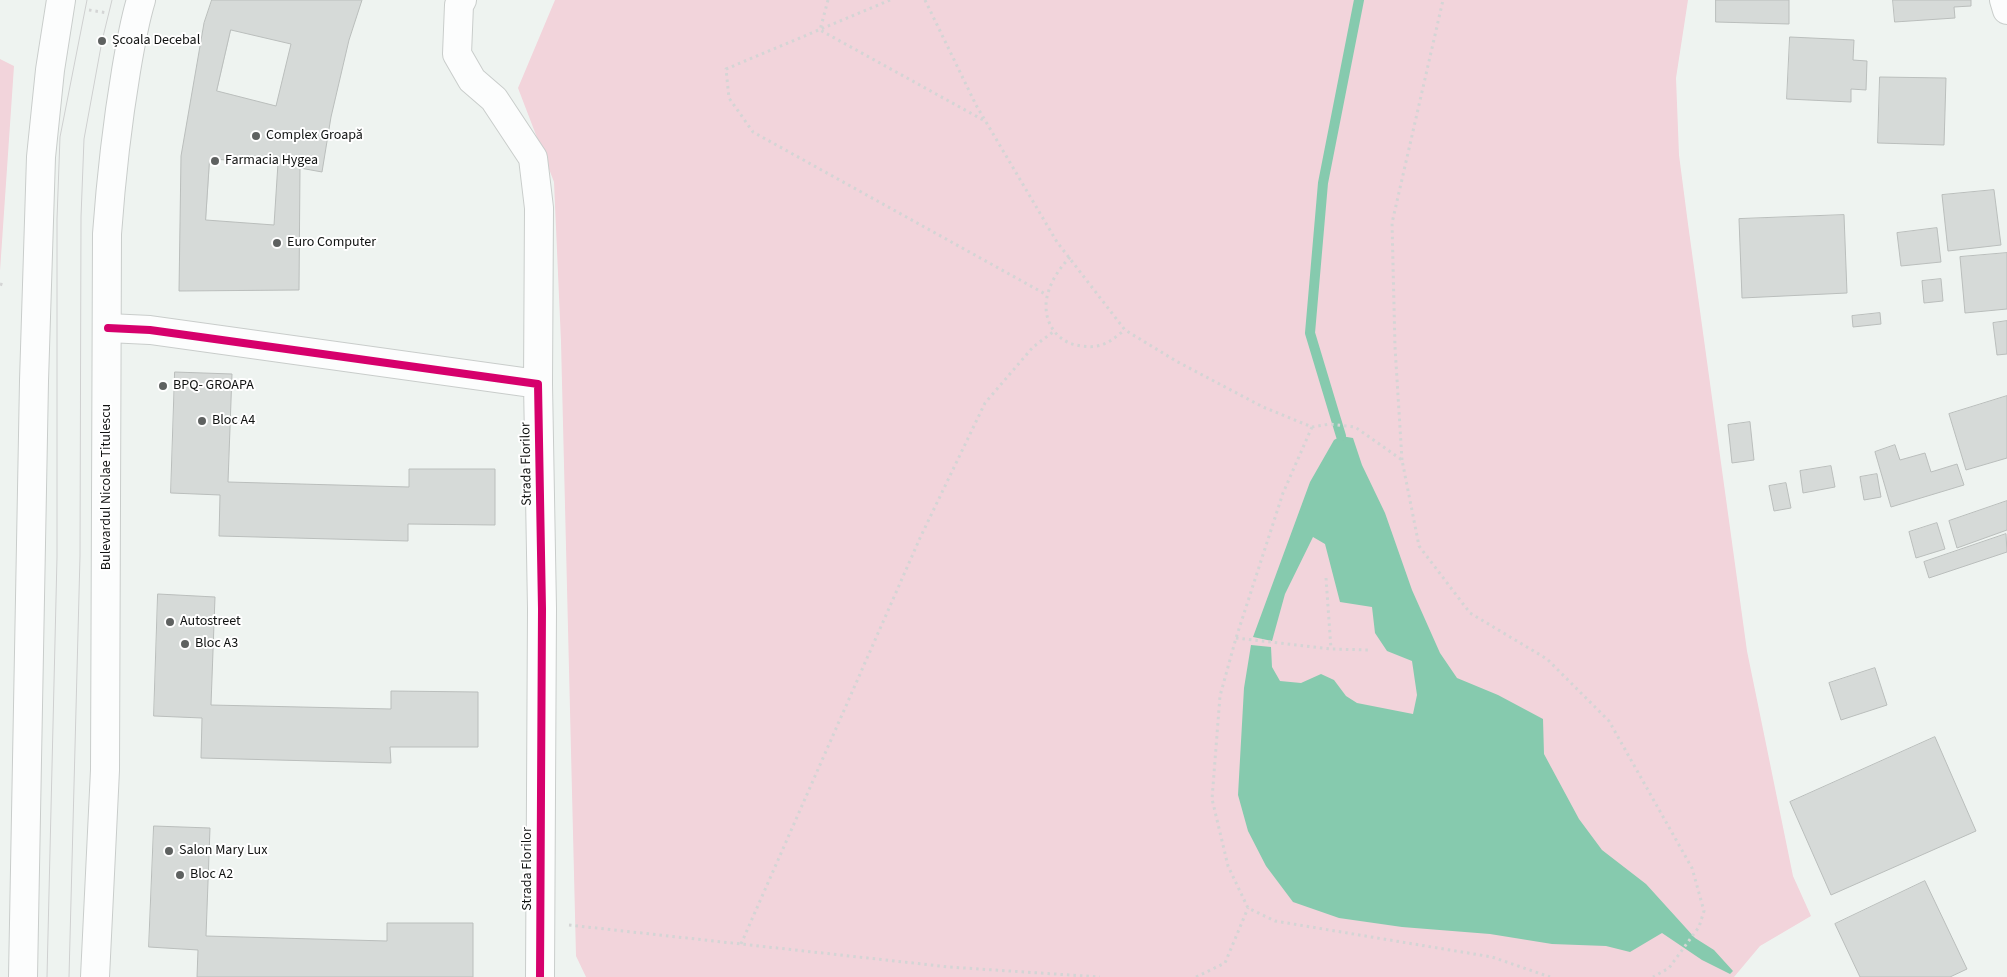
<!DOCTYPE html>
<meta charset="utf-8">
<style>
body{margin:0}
canvas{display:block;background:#eef3f0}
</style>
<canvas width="2007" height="977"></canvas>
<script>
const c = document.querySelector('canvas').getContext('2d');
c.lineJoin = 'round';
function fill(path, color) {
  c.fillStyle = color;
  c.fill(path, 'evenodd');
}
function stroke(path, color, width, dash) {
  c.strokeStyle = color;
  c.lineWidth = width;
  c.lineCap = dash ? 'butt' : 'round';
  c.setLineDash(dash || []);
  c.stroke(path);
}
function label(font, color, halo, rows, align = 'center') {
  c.font = font + ' "Source Sans 3",sans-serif';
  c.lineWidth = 4;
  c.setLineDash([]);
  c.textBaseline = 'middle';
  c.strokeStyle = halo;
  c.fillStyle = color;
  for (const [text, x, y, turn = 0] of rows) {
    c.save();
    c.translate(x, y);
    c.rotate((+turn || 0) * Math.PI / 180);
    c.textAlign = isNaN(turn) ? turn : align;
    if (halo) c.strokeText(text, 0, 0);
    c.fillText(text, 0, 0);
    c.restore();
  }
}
const green = new Path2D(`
 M555 0H1688L1676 78 1679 155 1688 224 1747 651 1793 876 1811 916 1760 946 1734 977H586L576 956 561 342 554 182 518 88Z
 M0 59 14 66 0 271Z`);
const water = new Path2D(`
 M1341 436 1353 438 1362 465 1385 513 1412 590 1440 653 1457 678 1498 695 1543 719 1544 754 1579 819 1602 850 1646 884 1695 938 1714 950 1733 971 1730 974 1702 960 1662 933 1630 952 1606 946 1552 944 1490 934 1402 927 1339 918 1293 902 1266 866 1248 831 1238 795 1244 688 1251 645 1271 647 1272 667 1280 681 1301 683 1321 674 1334 680 1346 696 1357 703 1413 714 1417 695 1412 661 1387 651 1375 633 1372 607 1340 602 1325 544 1313 537 1285 594 1272 641 1253 637 1310 482 1334 440Z`);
const stream = new Path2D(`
 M1341 436 1310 333 1323 183 1359 0`);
const building = new Path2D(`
 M212 0H362L349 40 331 117 322 172 300 168 299 290 179 291 181 156 204 23ZM231 30 291 44 276 106 217 91ZM210 159 278 163 274 225 206 220Z
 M1716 0H1789V24L1716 22Z
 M1893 0H1971V6L1954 7 1955 18 1895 22Z
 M1790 37 1854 40 1853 60 1867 61 1866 90 1851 89V102L1787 99Z
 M1880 77 1946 78 1944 145 1878 143Z
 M1994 190 2001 245 1948 251 1942 195Z
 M1844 215 1847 293 1742 298 1739 219Z
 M1937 228 1941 262 1901 266 1897 233Z
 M2007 253V309L1965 313 1960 257Z
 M1941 279 1943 301 1924 303 1922 281Z
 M1880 313 1881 324 1853 327 1852 316Z
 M2007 321V354L1997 355 1993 323Z
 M175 372 232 374 228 482 409 487V469H495V525L408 524V541L219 536 220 495 171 493Z
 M2007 396V458L1966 470 1949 414Z
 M1750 422 1754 460 1732 463 1728 425Z
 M1895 445 1900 460 1925 453 1931 472 1957 464 1964 485 1891 507 1875 452Z
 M1831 466 1835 487 1803 493 1800 471Z
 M1877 474 1881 497 1864 500 1860 477Z
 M1786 483 1791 508 1774 511 1769 486Z
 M2007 501V530L1957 548 1949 521Z
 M1937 523 1945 549 1916 558 1909 532Z
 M2006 534 2007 552 1929 578 1924 562Z
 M158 594 215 597 211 705 391 709V691L478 692V747H390L391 763 201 758 202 718 154 716Z
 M1875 668 1887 705 1841 720 1829 683Z
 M1935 737 1976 831 1831 895 1790 802Z
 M154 826 210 828 206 936 387 941V923H473V977H197L198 950 149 947Z
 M1925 881 1967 969 1950 977H1860L1835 924Z`);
const path = new Path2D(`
 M828 0 820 30 985 121
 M890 0 726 69 729 98 753 132 1047 295
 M925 0 976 105 1057 242 1125 330 1176 361 1263 407 1312 427 1330 424 1355 427 1402 460 1419 546 1470 613 1547 659 1609 721 1692 868 1704 911 1699 927 1669 968 1653 977
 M89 10 108 13
 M1070 257C1060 268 1052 279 1048 293 1041 316 1053 340 1076 345 1085 347 1097 348 1106 343 1113 340 1119 334 1125 330
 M0 284 6 286
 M1312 427 1283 493 1236 638 1220 696 1212 799 1228 866 1248 908 1275 921 1492 957 1550 977
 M1402 460 1395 347 1392 223 1443 0
 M1326 578 1331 649
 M1236 638 1331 649 1370 650
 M569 925 949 967 1100 977
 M741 944 920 538 985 403 1033 347 1053 332
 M1196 977 1225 963 1248 908`);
const minor = new Path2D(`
 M462 0 459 5 457 54 472 80 494 99 533 158 539 208 538 384 542 609 540 977
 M2004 0 2007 10
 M108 328 150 330 538 384`);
const major = new Path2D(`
 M23 977 34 381 41 157 50 70 61 0
 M95 977 105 770 107 234C111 179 117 125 126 71 130 47 134 23 141 0`);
const tram = new Path2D(`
 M47 977 57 557V219L60 137 87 0
 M69 977 80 556 81 217 84 139 102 41 112 0`);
const cycleway = new Path2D(`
 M108 328 150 330 538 384 542 609 540 977`);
const markers = [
 [102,41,5,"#5e6160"],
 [256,136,5,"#5e6160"],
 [215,161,5,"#5e6160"],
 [277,243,5,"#5e6160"],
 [163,386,5,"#5e6160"],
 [202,421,5,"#5e6160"],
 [170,622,5,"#5e6160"],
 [185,644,5,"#5e6160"],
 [169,851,5,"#5e6160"],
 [180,875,5,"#5e6160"]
];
const poiNames = [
 ["Școala Decebal",112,41],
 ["Complex Groapă",266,136],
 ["Farmacia Hygea",225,161],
 ["Euro Computer",287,243],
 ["BPQ- GROAPA",173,386],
 ["Bloc A4",212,421],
 ["Autostreet",180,622],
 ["Bloc A3",195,644],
 ["Salon Mary Lux",179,851],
 ["Bloc A2",190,875]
];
const streetNames = [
 ["Strada Florilor",527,464,-91],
 ["Bulevardul Nicolae Titulescu",107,487,-90],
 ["Strada Florilor",528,869,-90]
];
fill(green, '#f2d4db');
fill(water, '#86caae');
stroke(stream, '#86caae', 10);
fill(building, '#d6dad8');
stroke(building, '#babebc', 1);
stroke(minor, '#c9cdcb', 30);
stroke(major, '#c9cdcb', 30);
stroke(path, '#d4d5d5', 3, [2.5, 4]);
stroke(minor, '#fcfdfd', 28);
stroke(major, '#fcfdfd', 28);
stroke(tram, '#cfd0d0', 1);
stroke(cycleway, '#d6006c', 8);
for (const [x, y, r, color] of markers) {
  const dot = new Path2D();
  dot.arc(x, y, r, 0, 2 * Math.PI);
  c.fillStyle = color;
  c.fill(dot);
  stroke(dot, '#fff', 2);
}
label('14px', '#111312', '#fff', poiNames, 'left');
label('14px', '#111312', '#fff', streetNames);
</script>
